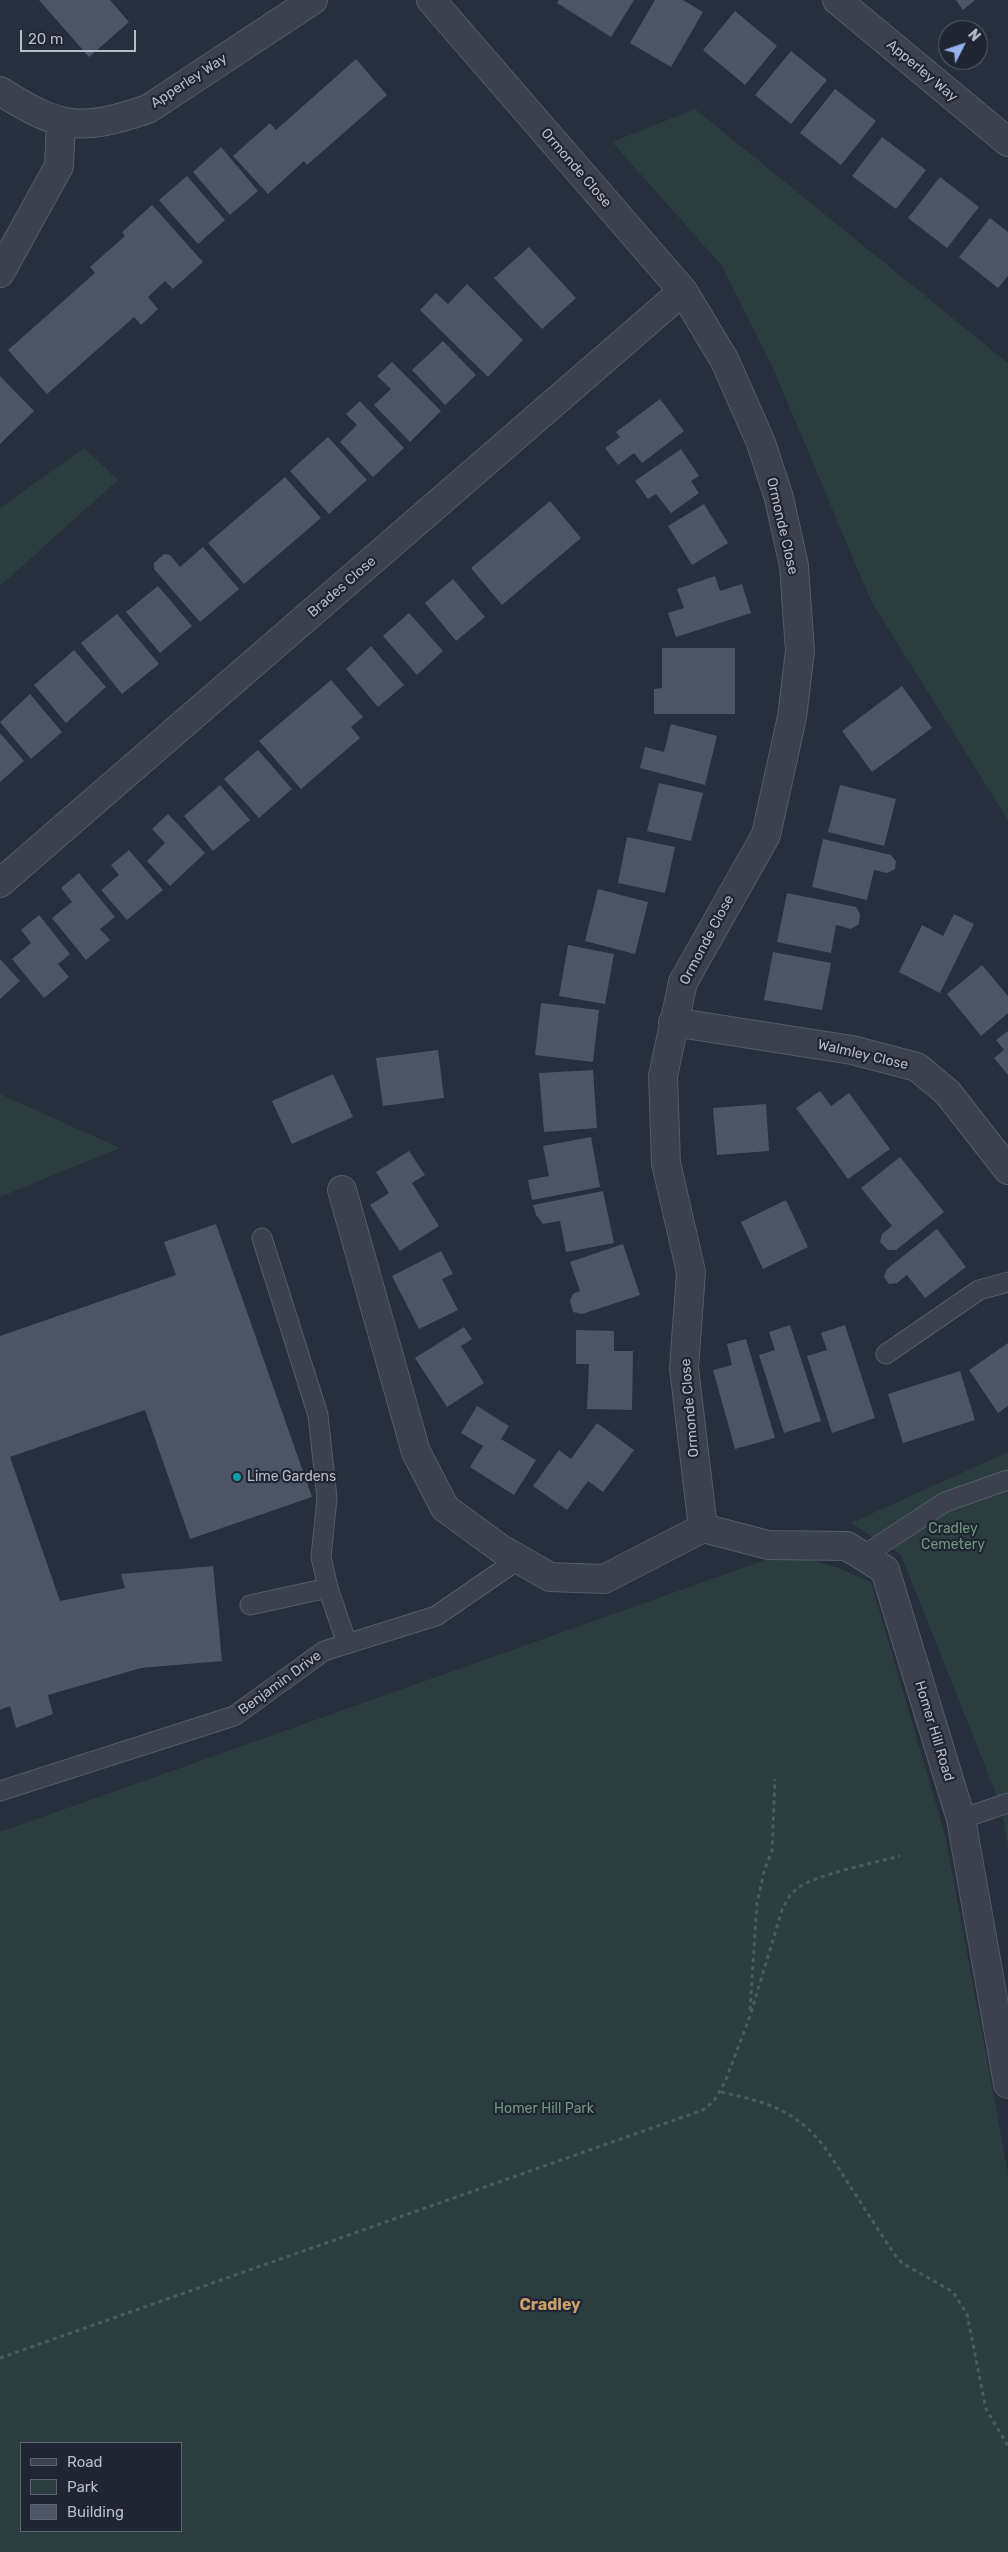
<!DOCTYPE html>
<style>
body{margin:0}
#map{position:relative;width:1008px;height:2552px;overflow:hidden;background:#272e3c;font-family:Rubik,sans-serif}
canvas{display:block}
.legend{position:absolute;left:20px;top:2442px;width:162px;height:90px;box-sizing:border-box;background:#1f2632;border:1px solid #5c626e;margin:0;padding:6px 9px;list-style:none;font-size:15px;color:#b7bcc8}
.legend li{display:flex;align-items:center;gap:10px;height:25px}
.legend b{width:25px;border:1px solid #5c626e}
.north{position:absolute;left:938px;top:20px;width:50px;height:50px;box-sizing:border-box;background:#1f2632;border:1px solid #5c626e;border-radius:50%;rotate:49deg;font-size:14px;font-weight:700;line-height:20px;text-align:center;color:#b7bcc8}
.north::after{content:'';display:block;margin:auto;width:18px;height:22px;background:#95b0ee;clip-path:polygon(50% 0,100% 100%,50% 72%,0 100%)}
.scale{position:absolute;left:20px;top:30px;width:116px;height:22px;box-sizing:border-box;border:2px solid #b7bcc8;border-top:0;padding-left:6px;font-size:15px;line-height:18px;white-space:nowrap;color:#b7bcc8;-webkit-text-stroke:4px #1f2632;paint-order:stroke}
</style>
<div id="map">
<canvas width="1008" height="2552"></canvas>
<ul class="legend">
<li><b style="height:6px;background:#3b414d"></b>Road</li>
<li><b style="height:14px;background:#2c3d40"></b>Park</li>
<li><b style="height:14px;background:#4d5565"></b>Building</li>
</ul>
<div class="north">N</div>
<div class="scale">20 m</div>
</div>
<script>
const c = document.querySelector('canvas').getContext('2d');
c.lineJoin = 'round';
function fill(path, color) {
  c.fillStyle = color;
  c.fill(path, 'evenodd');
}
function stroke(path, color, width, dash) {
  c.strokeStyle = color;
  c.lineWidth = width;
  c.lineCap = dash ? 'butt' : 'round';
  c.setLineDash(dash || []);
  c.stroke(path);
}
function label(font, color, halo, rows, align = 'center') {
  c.font = font + ' Rubik,sans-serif';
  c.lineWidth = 4.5;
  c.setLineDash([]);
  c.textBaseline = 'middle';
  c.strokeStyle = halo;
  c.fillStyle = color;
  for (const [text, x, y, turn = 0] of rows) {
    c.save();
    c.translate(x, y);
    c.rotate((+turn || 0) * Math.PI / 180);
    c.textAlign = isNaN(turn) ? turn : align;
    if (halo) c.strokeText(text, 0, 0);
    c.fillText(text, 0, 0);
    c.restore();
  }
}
const green = new Path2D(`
 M695 109 1008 363V820L871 601 773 368 722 266 612 142Z
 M84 448 118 480 0 586V508Z
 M0 1094 120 1148 0 1197Z
 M1008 1452V1847L1001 1806 901 1555 851 1523Z
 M785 1553 836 1567 871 1582 945 1835 1008 2173V2552H0V1832ZM21 2443H181V2531H21Z`);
const building = new Path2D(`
 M39 0H110L129 22 89 57Z
 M559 0H634L611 37 557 3Z
 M655 0H683L703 12 671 67 630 43Z
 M956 0H975L963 10Z
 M735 11 777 46 745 85 703 50Z
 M791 51 827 80 791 124 755 95Z
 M356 59 387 95 307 165 304 161 268 194 233 156 270 123 276 130Z
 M835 89 876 121 841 165 800 133Z
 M882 137 926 170 896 209 852 176Z
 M221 147 258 191 230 215 193 172Z
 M187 176 225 220 198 244 159 200Z
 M940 177 979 207 947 248 908 218Z
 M152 205 203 262 173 289 165 281 148 297 158 309 141 325 134 317 47 394 8 350 95 273 90 267 125 236 122 232Z
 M990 218 1008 232V276L998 288 959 257Z
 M529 247 576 298 542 329 494 278Z
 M467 284 523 340 488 377 420 310 436 293 448 304Z
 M443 341 476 375 445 405 412 370Z
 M392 362 441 411 410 442 374 405 391 389 377 376Z
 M0 376 34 411 0 444Z
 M660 399 684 431 642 463 634 453 618 465 605 448 620 437 616 432Z
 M360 401 404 448 373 477 340 442 357 425 346 414Z
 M328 437 367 480 329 514 290 471Z
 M681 449 699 476 691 481 699 493 671 513 656 494 648 499 635 481Z
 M285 477 321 518 244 584 208 543Z
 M550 501 581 538 502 605 471 568Z
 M704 504 728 543 692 565 668 526Z
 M203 547 239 589 200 622 154 569V563L164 554 170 555 180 567Z
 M715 576 720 591 742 584 751 613 676 637 668 613 684 608 677 589Z
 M453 579 485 617 456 641 425 603Z
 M158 586 192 626 160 653 126 612Z
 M409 613 443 651 417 675 383 636Z
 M117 614 159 664 122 694 81 643Z
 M371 646 404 685 378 707 346 669Z
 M662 648H735V714H654V689L662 688Z
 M74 650 106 687 66 723 34 685Z
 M331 680 363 717 351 727 360 738 301 789 259 741Z
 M902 686 932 728 872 772 842 731Z
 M30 694 62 732 31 759 0 722Z
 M671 724 717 736 705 785 640 768 645 747 664 752Z
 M0 733 24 761 0 782Z
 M258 750 292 789 259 818 224 779Z
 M659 783 703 793 691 841 647 831Z
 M220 785 250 820 213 851 184 816Z
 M840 785 896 799 884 846 828 832Z
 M168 814 205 853 170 886 147 861 165 843 152 829Z
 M627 837 675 847 665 893 618 883Z
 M823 839 891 855 896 861 895 869 887 873 874 870 867 900 812 887Z
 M129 850 163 890 127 920 101 890 119 875 111 865Z
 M79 873 115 917 100 929 110 940 86 960 52 918 72 902 61 888Z
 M598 889 648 902 635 954 585 941Z
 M787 893 856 907 860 914 859 924 851 929 836 925 831 953 777 942Z
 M954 914 974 924 940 993 899 972 922 925 943 936Z
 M39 915 70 954 58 964 69 977 44 998 12 959 31 943 21 930Z
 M568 945 614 954 605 1004 559 996Z
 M773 952 831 963 822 1010 764 1000Z
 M0 959 20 981 0 999Z
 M982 965 1008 996V1013L981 1036 947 994Z
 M541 1003 599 1010 593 1062 535 1055Z
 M1008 1031V1075L994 1058 1004 1050 996 1040Z
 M438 1050 444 1098 383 1106 376 1058Z
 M593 1070 597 1128 544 1132 539 1073Z
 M333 1074 353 1117 292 1144 272 1101Z
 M820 1091 831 1106 849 1093 890 1149 848 1179 796 1108Z
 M766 1104 769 1151 717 1155 713 1108Z
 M591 1137 600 1187 532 1200 528 1180 549 1176 543 1146Z
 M409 1151 425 1175 412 1183 439 1226 400 1251 370 1205 389 1193 376 1172Z
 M900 1157 944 1212 896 1250H888L880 1242 882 1234 892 1226 861 1188Z
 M603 1191 614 1243 566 1252 560 1221 543 1224 536 1215 533 1205Z
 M786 1200 808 1247 763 1269 741 1222Z
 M216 1224 312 1497 190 1539 145 1410 10 1457 60 1601 125 1588 121 1574 213 1566 222 1661 141 1668 48 1695 53 1714 16 1728 10 1706 0 1710V1336L176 1275 164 1242Z
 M937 1229 966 1267 925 1298 907 1275 897 1283 889 1284 884 1277 887 1269Z
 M623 1244 640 1295 582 1314 573 1312 570 1301 573 1294 580 1291 570 1262Z
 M441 1251 453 1274 442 1279 458 1310 419 1329 392 1276Z
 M790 1325 821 1421 784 1433 759 1355 775 1350 769 1332Z
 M845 1325 875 1418 832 1433 807 1356 827 1350 821 1333Z
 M464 1327 472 1339 461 1346 484 1383 447 1407 415 1358Z
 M576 1330 614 1331V1351H633L632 1410 587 1409 589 1364H576Z
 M746 1339 775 1438 735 1449 713 1370 732 1365 727 1344Z
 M1008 1343V1406L998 1413 969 1370Z
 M960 1371 975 1420 903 1443 888 1394Z
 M477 1406 509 1426 501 1439 536 1460 514 1495 470 1467 483 1446 461 1433Z
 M597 1423 634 1450 603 1492 588 1481 567 1510 533 1486 559 1450 571 1459Z`);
const path = new Path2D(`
 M750 2010 757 1903 765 1868 772 1851 775 1779
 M721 2092C769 2103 798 2110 828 2152L894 2254 902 2263 953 2292 967 2314 986 2409 1008 2446
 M0 2358 703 2110 714 2101 725 2082 750 2016 782 1910C786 1901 790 1894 798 1888 814 1875 877 1862 900 1856`);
const service = new Path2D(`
 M262 1238 318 1415 327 1498 321 1557 328 1588 347 1644
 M886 1354 979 1290 1008 1282
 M863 1556 945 1502 1008 1480
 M250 1605 328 1588
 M0 1791 234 1716 324 1651 436 1616 519 1559
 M961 1819 1008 1803`);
const minor = new Path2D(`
 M431 0 683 291 725 361 761 443 779 498 794 566 800 651 792 717 766 835 683 982 663 1076 666 1163 691 1272 684 1368 703 1528
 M837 0 1008 142
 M0 91C60 129 80 132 148 109L313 0
 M0 273 59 166 61 123
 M0 883 683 291
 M673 1022 852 1050 917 1067 948 1093 1008 1170
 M342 1190 416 1452 445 1508 501 1549 550 1577 604 1579 703 1528
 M703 1528 768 1545 847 1546 885 1570 961 1819 1008 2084`);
const markers = [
 [237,1477,5,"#0f9aa8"]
];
const streetNames = [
 ["Apperley Way",922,71,40],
 ["Apperley Way",189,81,-33],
 ["Ormonde Close",576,168,49],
 ["Ormonde Close",782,526,77],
 ["Brades Close",342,587,-41],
 ["Ormonde Close",707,940,-62],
 ["Walmley Close",863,1055,13],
 ["Ormonde Close",690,1408,-95],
 ["Benjamin Drive",280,1683,-36],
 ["Homer Hill Road",934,1731,73]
];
const poiNames = [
 ["Lime Gardens",247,1477]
];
const parkNames = [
 ["Cradley",953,1529],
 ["Cemetery",953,1545],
 ["Homer Hill Park",544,2109]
];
const quarterNames = [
 ["Cradley",550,2305]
];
fill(green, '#2c3d40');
fill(building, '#4d5565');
stroke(service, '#555c68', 21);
stroke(minor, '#555c68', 30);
stroke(path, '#4b5a5f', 3, [4, 4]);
stroke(service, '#3b414d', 19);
stroke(minor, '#3b414d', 28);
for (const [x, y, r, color] of markers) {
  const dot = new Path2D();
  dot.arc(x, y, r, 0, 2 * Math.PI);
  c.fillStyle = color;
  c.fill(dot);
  stroke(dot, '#1f2632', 2);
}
label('14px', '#b7bcc8', '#1f2632', streetNames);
label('14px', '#b7bcc8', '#1f2632', poiNames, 'left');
label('14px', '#70967c', '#1f2632', parkNames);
label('bold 16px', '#cb9e6e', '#1f2632', quarterNames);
</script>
